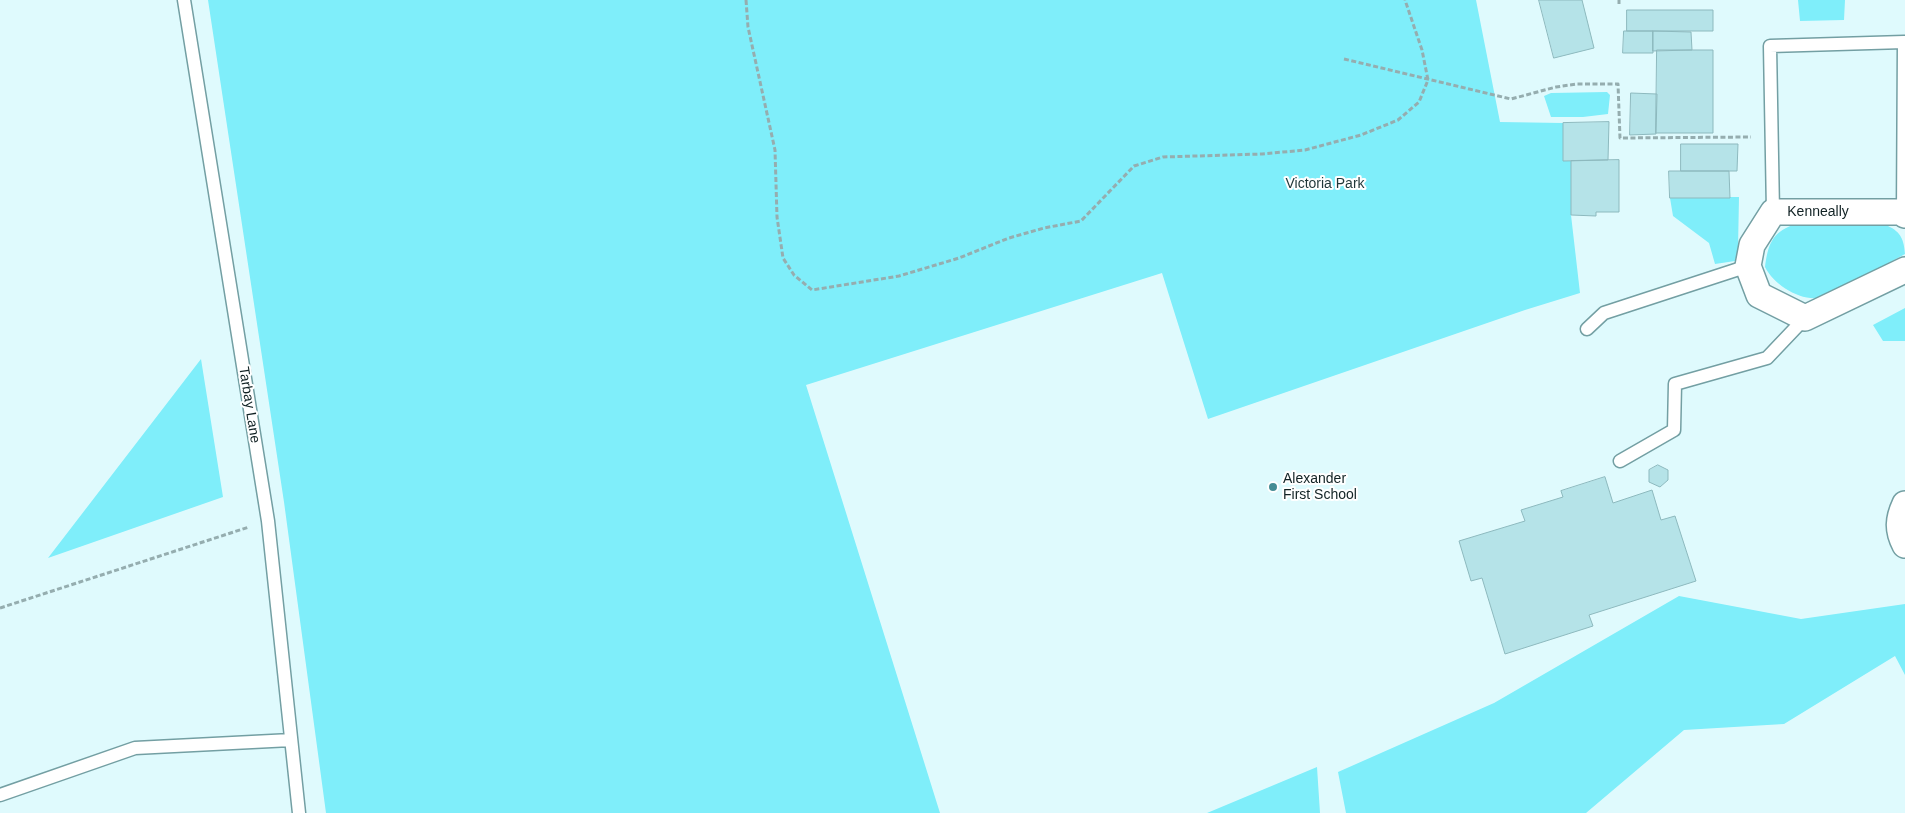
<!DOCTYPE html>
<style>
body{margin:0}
canvas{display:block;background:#dffafd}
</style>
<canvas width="1905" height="813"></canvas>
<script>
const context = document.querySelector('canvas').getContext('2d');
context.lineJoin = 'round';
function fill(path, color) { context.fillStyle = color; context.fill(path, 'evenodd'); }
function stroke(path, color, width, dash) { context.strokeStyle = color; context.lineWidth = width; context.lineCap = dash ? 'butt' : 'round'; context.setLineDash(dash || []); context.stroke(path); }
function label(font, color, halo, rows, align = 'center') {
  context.font = font + ' Arial,sans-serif'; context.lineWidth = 4; context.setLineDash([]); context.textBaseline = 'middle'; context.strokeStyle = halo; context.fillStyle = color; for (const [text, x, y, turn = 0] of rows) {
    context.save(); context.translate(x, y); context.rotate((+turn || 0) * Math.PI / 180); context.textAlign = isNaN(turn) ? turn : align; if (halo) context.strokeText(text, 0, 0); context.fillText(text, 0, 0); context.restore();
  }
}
fill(new Path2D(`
 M208 0H1476L1500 122 1563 123V161H1571V215L1580 293 1525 310 1208 419 1162 273 806 385 940 813H326L284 502Z
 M1798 0H1845L1844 20 1800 21Z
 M1607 92 1610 95 1608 114 1583 117H1551L1544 96 1551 93Z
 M1730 197H1739L1738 249 1735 261 1715 264 1709 243 1673 216 1670 198H1730Z
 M1793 225 1888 226C1901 232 1904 240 1905 254 1888 263 1871 273 1854 282 1844 287 1834 294 1823 297 1802 303 1774 285 1765 267 1768 246 1771 233 1793 225Z
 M1905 308V341H1883L1873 325Z
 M201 359 223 497 48 558Z
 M1679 596 1801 619 1905 604V675L1895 656 1784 724 1684 730 1586 813H1346L1338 772 1494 703Z
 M1317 767 1320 813H1207Z`), '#7feefa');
const building = new Path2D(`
 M1539 0H1582L1594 48 1554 58Z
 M1627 10H1713V31H1627Z
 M1624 31H1653V53H1623Z
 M1653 31 1691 32 1692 50 1653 51Z
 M1657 50H1713V133H1656Z
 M1631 93 1657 94 1656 134 1630 135Z
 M1609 122 1608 160 1563 161V123Z
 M1681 144H1738L1737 171H1681Z
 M1619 160V212H1596V216L1571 215V161Z
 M1669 171H1729L1730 198H1670Z
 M1658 465 1668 470V480L1660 487 1649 482V470Z
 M1605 477 1613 503 1652 490 1661 520 1675 516 1696 581 1589 615 1593 626 1505 654 1482 578 1471 581 1459 541 1525 521 1521 510 1563 497 1561 491Z`);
fill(building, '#b5e3e8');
stroke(building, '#8db9be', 1);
const service = new Path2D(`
 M184 0 268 521 299 813
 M1773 212 1770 46 1904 42 1903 212
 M1587 329 1604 313 1748 266
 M1620 461 1674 430 1675 384 1767 358 1805 318
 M0 795 135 748 291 740`);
const minor = new Path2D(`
 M1905 215 1903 212H1773L1752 245 1748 266 1759 295 1805 318 1905 270
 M1905 504C1898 519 1897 530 1905 545`);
stroke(service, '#739fa3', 15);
stroke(minor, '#739fa3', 28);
stroke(new Path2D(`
 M746 0 748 27 775 150 777 217 783 258 794 275 812 290 899 276 959 258 1009 238 1044 228 1081 221 1134 166 1163 157 1262 154 1305 150 1361 135 1398 120 1419 102 1428 80 1422 50 1405 0
 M1619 0V4
 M1344 59 1511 99 1556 87 1577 84H1618L1620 138 1751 137
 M0 608 249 527`), '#95adaf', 3, [5, 2.5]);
stroke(service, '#fff', 12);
stroke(minor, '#fff', 25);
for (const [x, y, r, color] of [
 [1273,487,5,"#458c94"]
]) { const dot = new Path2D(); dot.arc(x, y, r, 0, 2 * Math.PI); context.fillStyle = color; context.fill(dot); stroke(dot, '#fff', 2); }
label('14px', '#1f3739', '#fff', [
 ["Victoria Park",1325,184]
]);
label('14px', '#112224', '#fff', [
 ["Kenneally",1818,212],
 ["Tarbay Lane",249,405,81]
]);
label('14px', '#112224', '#fff', [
 ["Alexander",1283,479],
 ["First School",1283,495]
], 'left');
</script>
